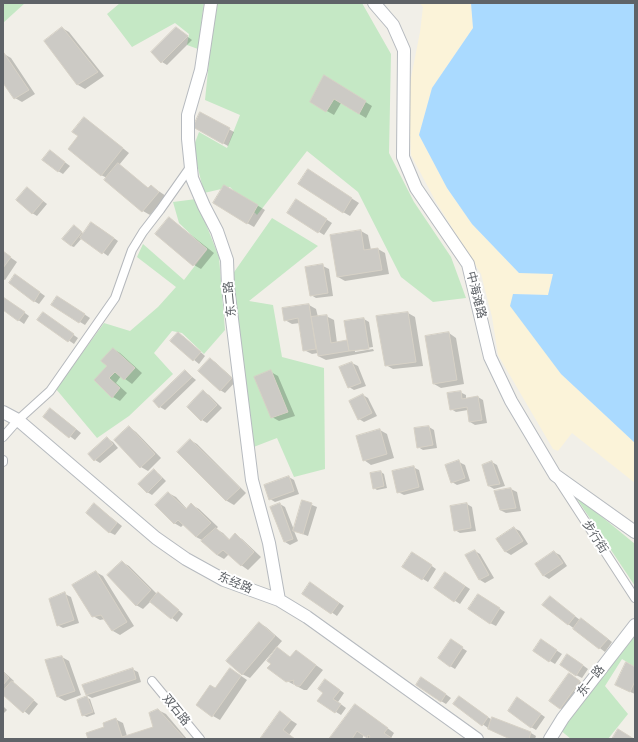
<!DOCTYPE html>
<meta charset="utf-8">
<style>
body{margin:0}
#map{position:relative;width:638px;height:742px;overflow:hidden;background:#f1efe8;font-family:Montserrat,sans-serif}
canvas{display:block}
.frame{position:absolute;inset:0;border:4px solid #5f6368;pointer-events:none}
</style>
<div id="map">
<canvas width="638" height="742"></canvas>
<div class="frame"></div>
</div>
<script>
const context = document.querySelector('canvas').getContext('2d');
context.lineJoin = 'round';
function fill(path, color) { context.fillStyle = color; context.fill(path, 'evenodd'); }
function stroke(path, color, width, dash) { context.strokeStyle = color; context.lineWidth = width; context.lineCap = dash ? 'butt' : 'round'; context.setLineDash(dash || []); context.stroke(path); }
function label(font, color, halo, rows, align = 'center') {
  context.font = font + ' Montserrat,"Noto Sans SC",sans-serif'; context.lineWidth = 4; context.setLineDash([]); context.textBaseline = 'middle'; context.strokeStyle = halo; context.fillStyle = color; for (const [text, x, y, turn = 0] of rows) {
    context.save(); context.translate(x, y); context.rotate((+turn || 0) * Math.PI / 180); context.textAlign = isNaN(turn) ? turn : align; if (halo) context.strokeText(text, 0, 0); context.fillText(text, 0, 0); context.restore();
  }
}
fill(new Path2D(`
 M3 3H25L3 23Z
 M120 3H204L198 49 187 45 189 34 175 23 132 47 107 14Z
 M215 3H362L391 54 389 153 414 202 451 257 466 298 433 302 401 277 358 192 307 151 257 215 230 187 204 193 193 148 199 132 227 148 240 115 205 100Z
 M196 199 219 257 225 330 204 354 182 333 172 331 154 353 173 374 129 416 97 438 56 389 104 323 130 331 158 307 176 287 137 257 143 244 184 280 207 250 179 223 173 202Z
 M272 218 318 246 249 301 273 305 282 357 324 368 325 469 294 477 277 438 251 448 232 275Z
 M573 493 635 544V586Z
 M635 627V667L622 659 605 686 628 714 608 739H571L559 729Z`), '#c5e8c5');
fill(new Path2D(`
 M420 3H471L473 28 432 88 419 135 447 188 472 224 519 273H553L548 295 513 294 561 374 635 443V483L572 433 558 451 553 449 498 355 492 317 481 274 436 202 411 155 408 93 420 32 423 7Z`), '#fbf3d9');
fill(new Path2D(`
 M471 3H635V443L561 374 510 306 513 294 548 295 553 274 519 273 472 224 447 188 419 135 432 88 473 28Z`), '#aadaff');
fill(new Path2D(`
 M62 28 69 32 104 76 85 89 78 85 45 41Z
 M176 28 192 40 167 65 162 62Z
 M4 54 11 58 35 94 22 102 15 98 3 82Z
 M325 77 372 106 366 118 341 103 334 115 311 102Z
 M200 113 234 132 228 146 194 127Z
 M84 119 91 123 129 153 119 165 149 189 151 186 166 196 150 215 143 211 106 180 107 178 101 175Z
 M50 151 70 166 63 174 58 171Z
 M315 175 359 203 350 216 343 212Z
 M27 188 47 204 37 216 32 213Z
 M232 190 265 210 254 227 247 223Z
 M301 203 332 223 324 235 288 213Z
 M169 219 176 223 214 253 201 269 194 265 156 234Z
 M97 226 118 241 108 256 82 238 74 247 71 246 77 228 84 234Z
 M361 231 368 235 371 250 378 249 385 253 389 274 345 281 338 277Z
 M3 252 17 262 5 280 3 279Z
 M323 266 329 269 333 296 316 298 311 295 306 268Z
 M16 275 45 296 39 304 34 301Z
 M3 297 29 316 24 324 3 309Z
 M63 300 90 318 85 325 80 322Z
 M309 305 316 309 318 317 326 316 334 320 337 343 348 341 364 319 369 322 373 347 355 350V352L373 349 374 351 326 360 318 356V353L312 354 304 350 300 323 292 324 285 320 283 309Z
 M408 313 415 317 423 366 393 369 386 365Z
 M48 317 78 338 74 344 39 320Z
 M449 333 456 338 464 384 441 388 434 384Z
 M183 336 205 356 199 364 171 341Z
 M113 349 120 353 142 373 132 384 121 376 116 383 127 393 120 401 113 397 95 380 108 366Z
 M210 359 215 362 236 381 225 393 220 390Z
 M352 363 358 366 366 386 354 390 349 387Z
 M185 371 196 380 165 410 160 407Z
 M271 372 278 376 295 416 279 421 272 417Z
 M204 392 209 395 222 408 207 423 202 420Z
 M460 392 466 395V399L478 397 483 400 487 423 475 425 470 422 468 410 456 412 451 409Z
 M363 395 368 398 377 416 364 422 359 419Z
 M55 412 81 433 75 440 44 417Z
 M129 427 136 432 161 458 148 471 141 467Z
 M429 427 434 430 437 448 423 450 418 447Z
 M380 430 387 434 394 458 371 465 364 460Z
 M108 439 113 442 118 448 100 463 95 460Z
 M190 440 197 444 246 493 234 505 227 501 178 452Z
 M459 462 465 465 470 481 457 485 452 482Z
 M492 462 497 465 505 486 494 489 489 486Z
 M413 467 419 470 424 490 404 495 398 492Z
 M154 471 159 474 166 481 152 495 147 492Z
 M381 472 384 474 387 488 377 490 374 488Z
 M289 477 294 480 299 494 275 502 270 499Z
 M511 489 517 492 521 511 506 513 500 510 496 492Z
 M168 493 176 497 187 509 192 505 199 509 218 527 216 529 223 533 230 540 235 535 242 539 261 557 248 570 241 565 229 554 224 559 217 555 204 541 196 537 184 524 181 527 174 523Z
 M302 501 317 507 308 536 294 531 298 541 290 545 285 542 280 504 285 507 294 530Z
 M94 504 122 526 115 535 109 532Z
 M467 504 472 507 476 531 460 533 455 530Z
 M514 528 520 531 528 544 511 555 506 552 498 539Z
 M475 551 480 554 494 578 485 583 480 580 467 556Z
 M554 552 560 555 567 566 549 579 544 576Z
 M418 556 436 569 428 582 404 567Z
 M122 562 129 566 158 595 159 594 164 597 183 614 177 622 151 601 143 609 136 605Z
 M96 572 103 576 134 626 120 635 113 631 105 619 100 620 93 616Z
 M450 576 470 589 460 604 435 588Z
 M315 586 344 606 337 616 303 593Z
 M65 594 71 597 79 623 63 628 57 625Z
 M550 597 580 620 586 622 612 642 605 652 568 624Z
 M484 598 505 612 496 626 490 623Z
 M259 623 266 627 282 641 250 678 242 674Z
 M456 644 467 651 455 669 450 666Z
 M547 644 562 654 555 664 550 661Z
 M296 651 323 670 307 690H304L287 681 291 658Z
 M62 657 69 661 81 695 65 701 58 697Z
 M573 658 588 669 582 678 576 675Z
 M635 668V694L621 688Z
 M132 669 138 672 141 682 92 698 86 695Z
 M3 671 14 681 13 682 38 704 29 715 3 694 5 690 3 689Z
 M237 673 247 680 220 720 213 716Z
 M574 677 585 685 566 711 560 708Z
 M427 681 451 698 446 704 441 701Z
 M330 683 344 693 338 702 346 708 341 715 318 701Z
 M460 697 492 720 531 733 536 736 535 739H511L495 732 489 729 490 724 488 728 454 704Z
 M87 698 90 699 95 714 87 717 83 715Z
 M523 702 545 717 536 730 531 727Z
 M3 706 7 710 3 714Z
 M362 709 394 733 391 738 392 739H370L364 735 362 739H330Z
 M158 710 166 714 187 739H89L115 719 123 723 127 736 154 727Z
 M280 713 297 724 289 735 295 739H262Z`), '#0003');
const building = new Path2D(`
 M62 27 98 72 77 85 44 41Z
 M176 27 188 36 161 63 151 52Z
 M4 53 29 90 14 99 3 83Z
 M324 75 366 101 359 114 334 99 326 112 310 102Z
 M200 112 230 128 223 144 193 127Z
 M84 117 123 148 101 176 68 149 78 136 72 132Z
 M50 150 65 162 58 172 42 160Z
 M118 163 148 188 151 185 159 192 142 212 104 180Z
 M308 169 352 198 343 213 298 184Z
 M224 185 258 205 247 224 213 203Z
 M27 187 43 201 32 214 16 200Z
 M296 199 327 219 318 233 287 213Z
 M169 217 207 249 193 266 155 234Z
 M91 222 114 238 102 254 80 238Z
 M74 225 82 232 71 246 62 239Z
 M361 230 364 250 378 248 382 270 337 277 330 235Z
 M3 251 11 257 3 268Z
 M323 264 328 293 310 296 305 267Z
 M15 274 40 292 34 302 9 283Z
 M57 296 85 314 79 323 51 305Z
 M3 297 25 312 18 321 3 310Z
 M309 304 316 349 303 351 298 318 284 321 282 308Z
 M43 312 74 334 68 342 37 320Z
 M408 312 416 362 385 366 376 316Z
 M327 315 331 343 347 340 349 351 318 356 311 317Z
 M364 318 369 349 349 351 344 321Z
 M178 332 201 352 193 361 170 341Z
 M449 332 457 380 433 384 425 336Z
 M113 348 135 368 124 380 115 372 109 378 120 388 112 398 94 380 107 366 101 361Z
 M210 358 232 378 220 391 198 371Z
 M352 362 361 383 348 388 339 367Z
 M185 370 192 377 159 408 153 401Z
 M271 370 288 412 271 418 254 377Z
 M203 390 217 405 201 421 187 407Z
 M461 391 462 399 478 396 482 420 469 422 467 407 450 410 447 393Z
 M363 394 372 413 358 420 349 401Z
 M50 408 76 429 69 438 43 417Z
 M129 426 155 454 140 468 114 440Z
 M429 426 433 445 417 448 414 428Z
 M380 429 387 454 363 461 356 436Z
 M107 437 113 444 94 461 88 454Z
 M190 439 240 488 226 501 177 452Z
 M459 460 465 478 451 483 445 465Z
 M492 461 500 484 488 486 482 465Z
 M414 466 419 487 397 493 392 471Z
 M154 469 162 478 147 493 138 484Z
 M381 471 384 486 373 489 370 473Z
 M289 476 294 491 269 500 264 485Z
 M511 488 516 508 500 510 494 491Z
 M168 492 186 509 191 503 211 523 196 537 178 520 174 524 155 505Z
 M302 500 312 503 303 534 293 531Z
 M94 503 117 523 109 533 86 513Z
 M280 503 293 539 284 542 270 507Z
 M467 503 471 528 454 531 450 506Z
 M514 527 523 541 505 552 496 539Z
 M216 528 229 540 235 533 254 552 241 566 223 550 217 555 201 541Z
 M475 550 489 575 479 580 465 555Z
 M554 551 563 563 543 576 535 564Z
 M412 552 432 565 422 580 402 567Z
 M122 561 151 590 136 606 107 575Z
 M96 571 127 622 112 631 101 615 92 617 72 585Z
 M445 572 465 586 454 602 434 588Z
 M310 582 339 603 331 614 302 594Z
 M65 592 74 620 57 626 49 599Z
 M158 592 179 610 171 619 150 602Z
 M478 594 500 608 490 624 468 609Z
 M550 596 575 616 568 625 542 605Z
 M581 618 608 639 599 649 573 629Z
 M259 622 275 636 242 675 226 661Z
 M451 639 463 647 450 667 438 658Z
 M541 639 557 650 549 662 533 651Z
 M277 647 290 657 296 650 316 665 300 686H296L293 683 294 680 286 682 267 668 271 664 267 661Z
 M567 654 583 665 576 676 560 665Z
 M62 656 75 691 57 697 45 660Z
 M626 662 635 667V681L630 692 615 685Z
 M133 668 136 679 86 695 82 685Z
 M230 668 241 676 212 717 196 705 210 685 215 688Z
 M3 672 9 678 3 685Z
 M569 673 580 681 560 709 549 701Z
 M421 677 446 694 441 702 416 685Z
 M325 679 340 690 333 699 341 704 335 713 317 701 323 693 318 689Z
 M12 681 34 700 23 713 3 695V691Z
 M87 696 93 712 82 716 77 700Z
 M459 696 488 717 482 726 453 704Z
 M517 697 541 714 531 728 508 711Z
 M355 704 388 728 384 733 393 739H369L370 736 368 735 367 738 357 731 352 739H329Z
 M158 709 185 739H88L86 733 104 727 103 723 116 718 122 737 153 727 149 713Z
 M280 711 291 720 283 730 295 739H260Z
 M492 717 531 732 529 739H510L488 729Z
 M618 729 634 739H612Z`);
fill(building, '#cccac5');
stroke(building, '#d6d1c6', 1);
const street = new Path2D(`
 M3 437 18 420 50 391 115 298 132 250 143 232 160 210 191 166
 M3 460V462
 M559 481 635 598
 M152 681 200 739`);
const secondary = new Path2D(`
 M211 3 201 70 188 115V139L192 178 204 206 217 231 227 260 228 287 252 480 269 543 279 600
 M374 3 393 25 404 50 403 157 416 188 468 264 490 357 511 401 555 475 635 532
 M3 412 18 420 156 538 186 559 224 580 279 600 307 617 477 739
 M550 739 563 718 635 625`);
stroke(street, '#b5b8bc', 10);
stroke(secondary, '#b6babf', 14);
stroke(street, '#fff', 8);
stroke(secondary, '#fff', 12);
label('12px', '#5f6368', '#fff', [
 ["中海滩路",476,295,76],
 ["东二路",230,299,-96],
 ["步行街",595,537,57],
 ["东经路",235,583,23],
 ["东一路",591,681,-52],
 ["双石路",176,710,51]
]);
</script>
